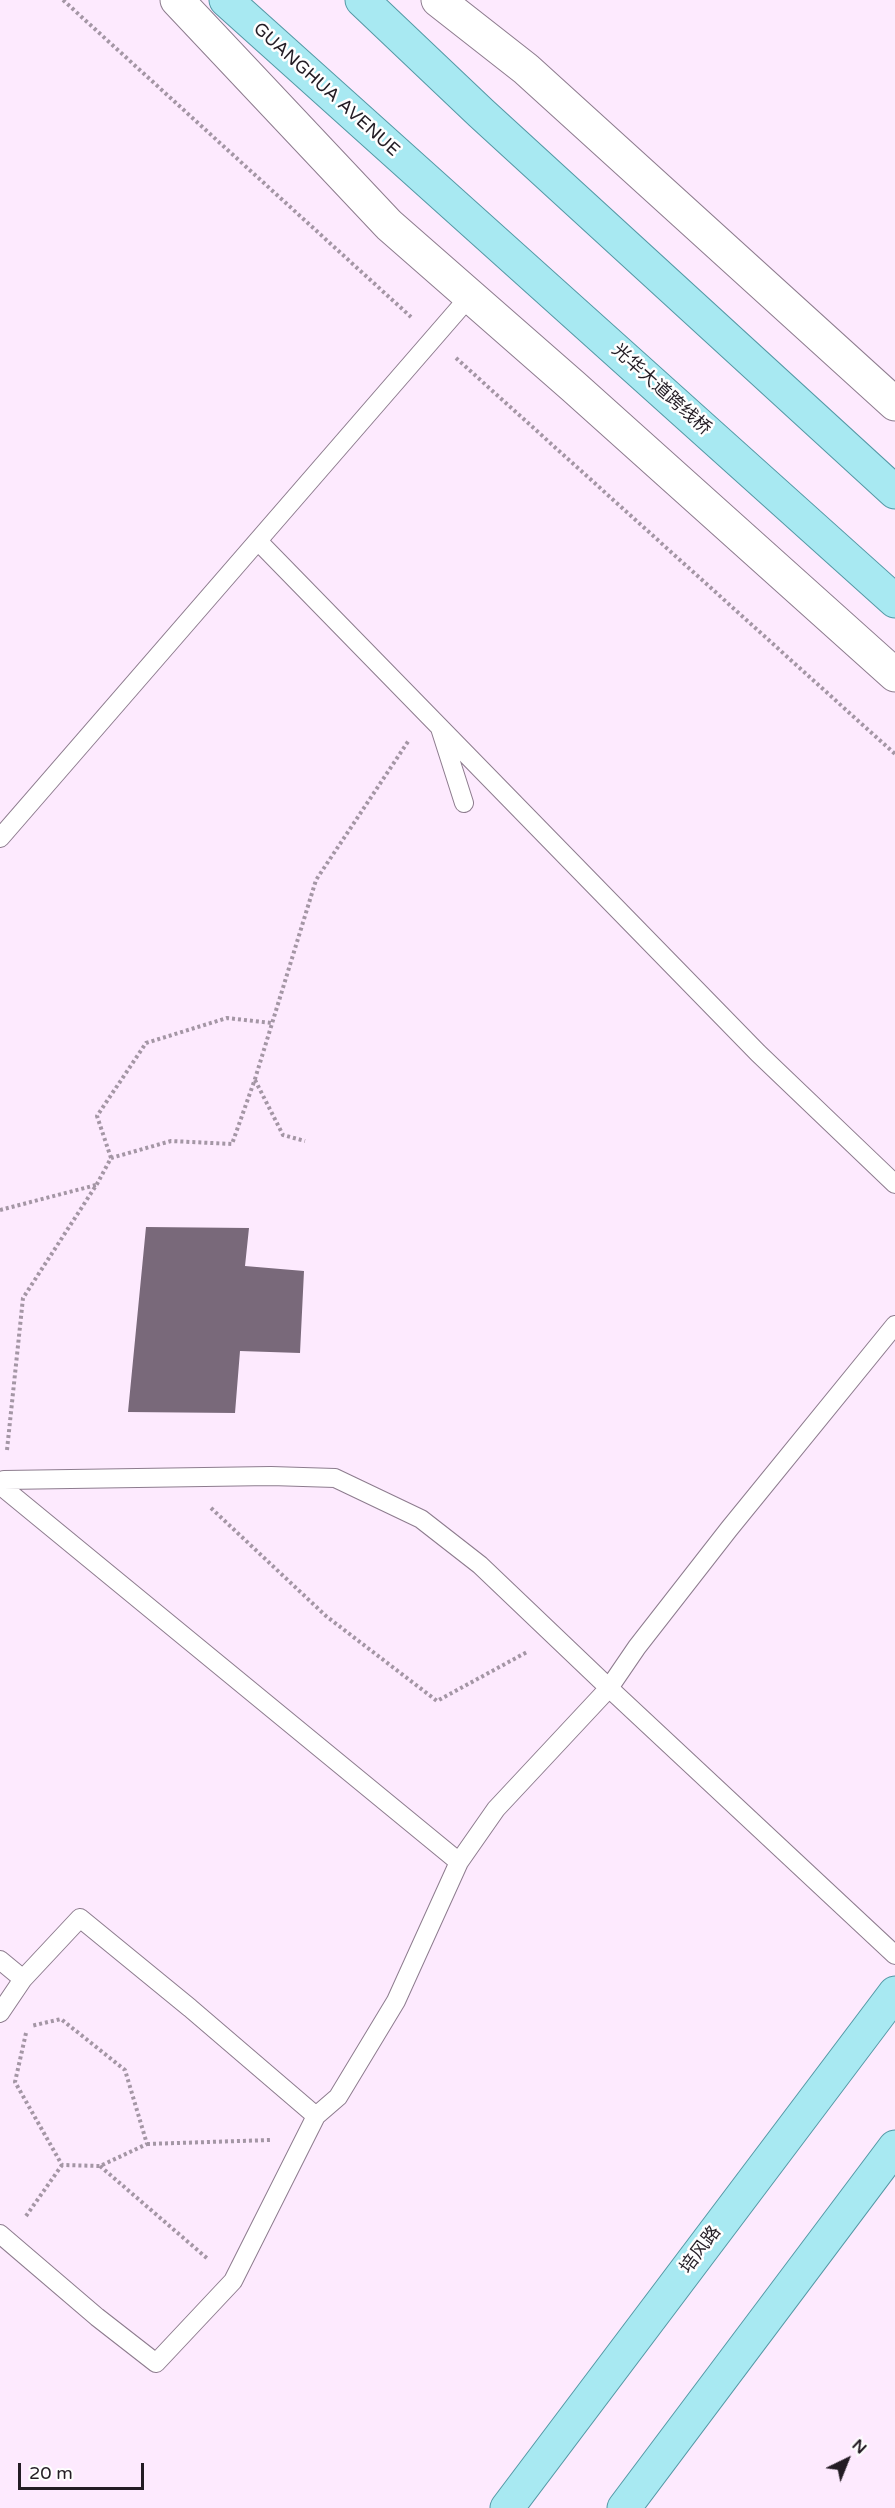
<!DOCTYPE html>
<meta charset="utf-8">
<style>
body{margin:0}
#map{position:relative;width:895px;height:2508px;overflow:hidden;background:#fdeafe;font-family:"Varela Round",sans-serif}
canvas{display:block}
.north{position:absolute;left:817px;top:2430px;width:60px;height:60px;-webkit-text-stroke:4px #fefefe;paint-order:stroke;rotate:43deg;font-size:16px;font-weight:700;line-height:24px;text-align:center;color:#231c24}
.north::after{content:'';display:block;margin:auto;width:21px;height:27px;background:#231c24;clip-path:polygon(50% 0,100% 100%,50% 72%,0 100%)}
.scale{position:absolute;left:18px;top:2463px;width:126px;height:27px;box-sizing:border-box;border:3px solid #231c24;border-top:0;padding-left:8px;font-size:18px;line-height:21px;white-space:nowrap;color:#231c24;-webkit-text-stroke:4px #fefefe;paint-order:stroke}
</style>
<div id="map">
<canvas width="895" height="2508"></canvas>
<div class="north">N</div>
<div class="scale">20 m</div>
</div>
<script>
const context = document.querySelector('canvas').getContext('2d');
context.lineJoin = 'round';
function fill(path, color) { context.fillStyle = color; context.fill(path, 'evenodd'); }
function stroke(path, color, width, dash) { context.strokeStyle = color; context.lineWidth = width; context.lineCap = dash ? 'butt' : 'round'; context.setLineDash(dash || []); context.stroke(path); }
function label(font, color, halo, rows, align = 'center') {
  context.font = font + ' "Varela Round","Noto Sans SC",sans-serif'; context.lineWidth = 5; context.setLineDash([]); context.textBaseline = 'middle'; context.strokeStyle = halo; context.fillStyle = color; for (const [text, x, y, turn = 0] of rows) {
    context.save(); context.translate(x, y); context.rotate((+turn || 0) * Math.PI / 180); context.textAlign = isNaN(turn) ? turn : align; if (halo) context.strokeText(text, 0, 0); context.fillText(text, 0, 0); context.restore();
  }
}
fill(new Path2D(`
 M146 1227 249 1228 245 1266 304 1271 300 1353 240 1351 235 1413 128 1412Z`), '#79697a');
const service = new Path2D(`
 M258 541 758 1053 895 1184
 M440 728 464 803
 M0 838 470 296
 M0 1484 1 1486 4 1480 271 1476 335 1478 421 1519 480 1565 609 1688 637 1647 729 1529 895 1325
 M0 1487 1 1486 459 1862 496 1809 609 1688 895 1955
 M0 1960 23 1979 80 1918 190 2008 316 2116 338 2097 396 2001 459 1862
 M0 2013 23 1979
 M0 2234 97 2317 156 2363 233 2281 316 2116`);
const secondary = new Path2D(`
 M177 0 389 225 574 387 895 675
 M438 0 526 69 895 404`);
const primary = new Path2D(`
 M226 0 895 601
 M362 0 481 113 895 492
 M507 2508 895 1993
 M624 2508 895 2147`);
stroke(service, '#8d7c8e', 20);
stroke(secondary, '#8d7c8e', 35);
stroke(primary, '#5498a5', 35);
stroke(new Path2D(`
 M63 0 411 317
 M456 358 895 754
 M255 1080 283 1135 305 1141
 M111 1158 97 1116 146 1043 227 1018 272 1023
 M0 1210 96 1185
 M7 1450 23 1298 97 1184 111 1158 171 1141 232 1144 255 1079 316 880 409 740
 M211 1508 326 1616 437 1701 527 1652
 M26 2033 15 2082 62 2165 100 2166 147 2144 125 2070 61 2019 31 2026
 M147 2144 270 2140
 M100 2166 209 2260
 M26 2216 62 2165`), '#a496a5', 4, [3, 3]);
stroke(service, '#fff', 18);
stroke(secondary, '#fff', 33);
stroke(primary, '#a8e9f2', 33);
label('18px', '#231c24', '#fefefe', [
 ["GUANGHUA AVENUE",326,90,42],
 ["光华大道跨线桥",661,390,42],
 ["培风路",701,2250,-53]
]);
</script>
